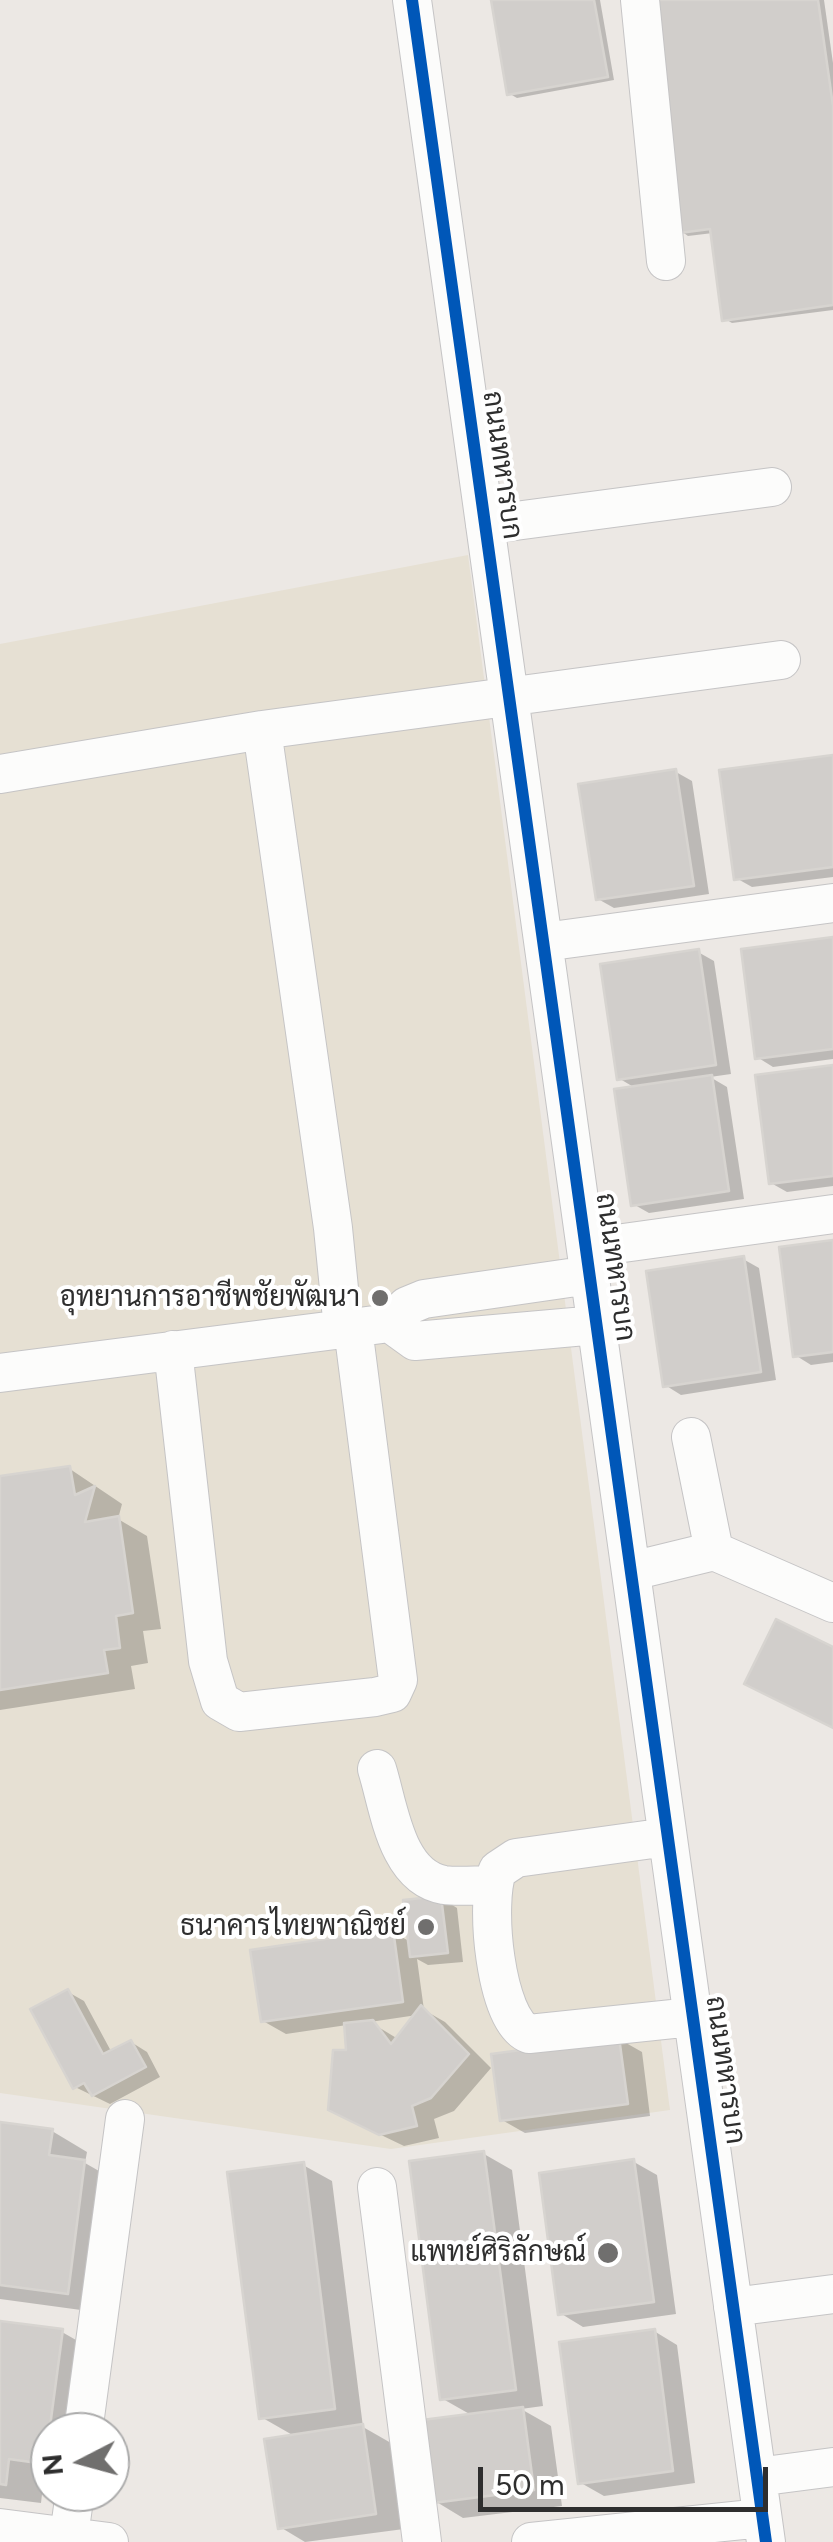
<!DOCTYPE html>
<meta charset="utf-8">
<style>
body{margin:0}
#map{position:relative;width:833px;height:2542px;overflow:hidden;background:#ece8e4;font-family:Figtree,sans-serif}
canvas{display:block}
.north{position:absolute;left:30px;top:2412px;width:100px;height:100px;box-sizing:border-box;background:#fff;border:2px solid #ababab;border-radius:50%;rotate:264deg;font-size:28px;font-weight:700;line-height:40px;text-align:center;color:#2e2e2e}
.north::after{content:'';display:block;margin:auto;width:35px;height:45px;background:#706f6e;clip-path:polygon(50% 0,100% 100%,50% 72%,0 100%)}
.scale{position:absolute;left:478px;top:2467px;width:290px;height:45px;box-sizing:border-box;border:5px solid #2e2e2e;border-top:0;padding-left:12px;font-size:30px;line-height:35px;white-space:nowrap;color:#2e2e2e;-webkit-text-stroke:8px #fff;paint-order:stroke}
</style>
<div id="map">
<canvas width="833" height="2542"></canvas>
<div class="north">N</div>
<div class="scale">50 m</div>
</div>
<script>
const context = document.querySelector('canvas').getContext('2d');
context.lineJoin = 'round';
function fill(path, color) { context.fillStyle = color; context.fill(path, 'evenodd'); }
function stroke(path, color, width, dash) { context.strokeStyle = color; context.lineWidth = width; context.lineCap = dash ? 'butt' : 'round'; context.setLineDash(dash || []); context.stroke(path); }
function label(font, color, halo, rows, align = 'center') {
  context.font = font + ' Figtree,Sarabun,sans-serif'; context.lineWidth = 8; context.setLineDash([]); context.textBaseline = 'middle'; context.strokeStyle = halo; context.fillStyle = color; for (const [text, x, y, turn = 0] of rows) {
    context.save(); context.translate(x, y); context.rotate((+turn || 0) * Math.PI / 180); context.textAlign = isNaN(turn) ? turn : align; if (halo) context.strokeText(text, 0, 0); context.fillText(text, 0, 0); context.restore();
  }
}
fill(new Path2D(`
 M468 555 670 2110 391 2149 0 2093V644Z`), '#e6e0d3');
fill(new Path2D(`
 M506 0H600L614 80 517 98 510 94Z
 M650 0H824L833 63V310L732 323 725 319 713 233 688 236 681 231Z
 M833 758V877L752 887 736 878Z
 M676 772 692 781 709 894 614 908 598 899Z
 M833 940V1059L773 1067 757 1057Z
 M698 952 714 961 731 1074 710 1077 727 1087 744 1199 649 1213 633 1204 637 1089 620 1079Z
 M833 1067V1186L787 1192 771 1183Z
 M833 1243V1362L811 1365 795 1355Z
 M743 1259 759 1268 776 1380 681 1395 665 1385Z
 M70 1469 122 1504 118 1519 147 1536 161 1629 143 1631 148 1663 131 1666 135 1689 0 1710V1478Z
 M441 1898 457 1908 463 1962 428 1965 417 1959 424 2010 445 2022 491 2068 454 2111 434 2119 439 2138 404 2146 354 2122 347 2025 286 2034 263 2021 392 1932 411 1942ZM417 2015 398 2039 370 2022Z
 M68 1992 84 2001 112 2053 131 2042 147 2052 160 2077 110 2104 75 2087Z
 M619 2039 642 2052 650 2116 525 2133 502 2120Z
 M0 2124 52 2131 87 2152 85 2163 120 2183 103 2313 0 2299Z
 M484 2154 512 2170 543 2406 521 2409 551 2426 562 2506 463 2518 435 2501 473 2416 443 2399Z
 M634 2162 657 2175 676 2314 583 2327 560 2313Z
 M303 2165 332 2181 363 2427 391 2443 404 2529 305 2542 280 2527 296 2437 261 2417Z
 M0 2323 62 2332 97 2352 87 2432H50V2478L44 2477 41 2503 0 2498Z
 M654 2331 677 2345 695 2483 604 2496 581 2483Z`), '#0003');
const building = new Path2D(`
 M491 0H594L608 77 507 95Z
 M648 0H818L833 106V305L722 321 710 229 679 233Z
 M833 755V867L734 880 719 770Z
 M676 769 694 886 596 900 578 784Z
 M833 937V1049L755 1059 741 949Z
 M699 949 716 1065 617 1080 600 964Z
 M833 1065V1176L769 1184 755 1075Z
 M712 1075 729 1191 631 1206 614 1089Z
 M833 1240V1352L793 1357 779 1247Z
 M744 1256 761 1372 663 1387 646 1271Z
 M70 1466 75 1495 95 1486 85 1522 119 1516 133 1613 116 1616 120 1648 104 1650 108 1673 0 1690V1476Z
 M776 1619 833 1647V1728L744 1684Z
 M441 1896 448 1953 410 1957 403 1900Z
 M393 1929 403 2002 261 2022 250 1950Z
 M68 1989 103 2054 131 2040 146 2067 92 2096 84 2083 73 2089 30 2009Z
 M421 2005 469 2054 431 2098 412 2106 417 2126 379 2135 328 2110 333 2050H346L344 2023 373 2020 391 2044Z
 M619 2037 628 2104 500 2121 491 2054Z
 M0 2122 53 2129 49 2155 85 2160 68 2294 0 2285Z
 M484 2151 516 2390 440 2400 409 2161Z
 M634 2159 654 2302 558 2315 539 2173Z
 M304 2162 335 2409 259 2419 227 2172Z
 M0 2321 63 2329 45 2464 9 2459 6 2485 0 2484Z
 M655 2329 673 2471 578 2484 559 2342Z
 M523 2407 534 2490 433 2503 422 2420Z
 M363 2424 376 2514 278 2529 264 2439Z`);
fill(building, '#d1cecb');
stroke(building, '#d7d4d0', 2.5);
const minor = new Path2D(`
 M412 0 766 2542
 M640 0 666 261
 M485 525 772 487
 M262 730 333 1228 343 1329
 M0 774 262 730 781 660
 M544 942 833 903
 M587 1248 833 1214
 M390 1323 415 1341 597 1325
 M173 1350 208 1661 220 1701 239 1712 375 1697 392 1693 398 1680 353 1328
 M0 1373 390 1323 407 1306 424 1299 590 1275
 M691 1437 714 1551
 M632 1571 714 1551 833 1603
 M377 1769C389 1807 396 1877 444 1885 459 1887 476 1885 491 1885
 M667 1837 516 1858 498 1870C484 1900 495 2021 529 2034L692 2017
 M377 2187 422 2542
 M733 2307 833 2294
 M83 2432 125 2119
 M757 2477 833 2467
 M0 2528 109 2542
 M69 2536 75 2492
 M531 2542 762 2518`);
stroke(minor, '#c5c4c5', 40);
stroke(minor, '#fcfcfb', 38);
stroke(new Path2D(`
 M412 0 766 2542`), '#0057b8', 12);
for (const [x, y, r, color] of [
 [380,1298,10,"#706f6e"],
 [426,1927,10,"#706f6e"],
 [608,2253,12,"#706f6e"]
]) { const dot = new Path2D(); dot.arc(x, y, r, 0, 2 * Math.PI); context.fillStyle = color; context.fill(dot); stroke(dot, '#fff', 4); }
label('28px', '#2e2e2e', '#fff', [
 ["ถนนทหารบก",502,465,82],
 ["ถนนทหารบก",615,1267,82],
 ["ถนนทหารบก",725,2070,82]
]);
label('28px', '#2e2e2e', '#fff', [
 ["อุทยานการอาชีพชัยพัฒนา",360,1298],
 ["ธนาคารไทยพาณิชย์",406,1927],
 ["แพทย์ศิริลักษณ์",586,2253]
], 'right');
</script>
